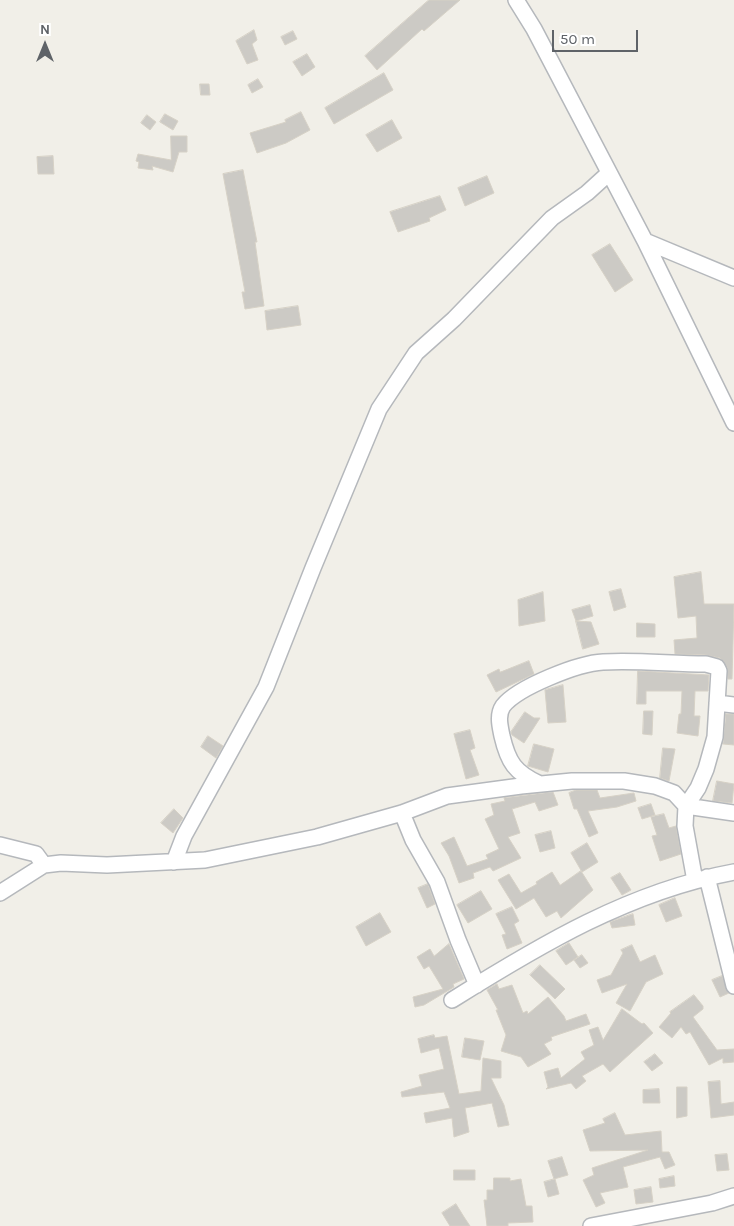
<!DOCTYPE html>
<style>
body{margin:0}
#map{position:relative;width:734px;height:1226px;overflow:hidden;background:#f1efe8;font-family:Karla,sans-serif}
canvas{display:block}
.north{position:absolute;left:20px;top:20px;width:50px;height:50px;-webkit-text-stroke:4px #fff;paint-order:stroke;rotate:0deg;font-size:14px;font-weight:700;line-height:20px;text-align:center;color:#5f6368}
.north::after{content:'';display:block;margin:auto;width:18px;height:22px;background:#5f6368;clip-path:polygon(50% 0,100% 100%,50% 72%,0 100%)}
.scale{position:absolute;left:552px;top:30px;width:86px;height:22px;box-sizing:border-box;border:2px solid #5f6368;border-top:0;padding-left:6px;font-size:15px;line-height:18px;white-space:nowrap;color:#5f6368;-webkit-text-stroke:4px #fff;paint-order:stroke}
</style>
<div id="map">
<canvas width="734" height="1226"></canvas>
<div class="north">N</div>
<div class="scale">50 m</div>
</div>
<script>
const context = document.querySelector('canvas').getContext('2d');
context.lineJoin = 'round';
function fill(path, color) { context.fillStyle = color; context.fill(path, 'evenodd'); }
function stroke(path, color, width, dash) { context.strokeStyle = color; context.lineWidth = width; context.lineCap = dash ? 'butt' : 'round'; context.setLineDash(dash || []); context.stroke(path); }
const building = new Path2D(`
 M429 0H460L424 31 422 29 377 70 365 56Z
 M254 30 257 40 252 44 258 60 247 64 236 41Z
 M293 31 297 39 285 45 281 37Z
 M307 54 315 67 302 76 293 62Z
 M384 73 393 90 334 124 325 108Z
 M258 79 263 87 252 93 248 85Z
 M200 84H209L210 95H201Z
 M301 112 310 130 286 143 257 153 250 133 286 122 285 120Z
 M165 114 178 121 173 130 160 122Z
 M147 115 156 122 150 130 141 123Z
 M392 120 402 138 377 152 366 135Z
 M171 136H187V152H179L173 172 152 166 153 170 138 168 139 162 136 161 138 154 171 160Z
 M53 156 54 174H38L37 157Z
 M243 170 257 242H255L264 306 245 309 242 292H245L223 174Z
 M487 176 494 193 465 206 458 188Z
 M440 196 446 210 429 218 430 221 398 232 390 212Z
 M610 244 633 280 615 292 592 255Z
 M298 306 301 325 267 330 265 311Z
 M701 572 704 604H734L732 679H728L727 667 720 658 706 655 675 654 674 640 697 638 696 616 678 618 674 577Z
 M621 589 626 607 614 611 609 592Z
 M543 592 545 621 519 626 518 600Z
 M590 605 593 616 576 621 572 610Z
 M576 621 591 622 599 644 583 649Z
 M637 623 655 624V637H637Z
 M529 661 534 674 496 692 487 675 499 669 500 672Z
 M638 671 709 675 708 691H695L694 716H700L698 736 677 733 679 714H681L682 691H646V704H637Z
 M563 685 566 722 548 723 545 690Z
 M644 711H653L652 735 643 734Z
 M525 712 534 718H540L524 743 512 735 511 732Z
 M726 714H734V745L723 744Z
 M470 730 475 748 470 750 479 775 466 779 454 734Z
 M208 736 223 746 216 758 201 747Z
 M534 744 554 749 548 772 528 766Z
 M663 748 675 749 669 781 660 778Z
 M717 781 734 784 732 803 713 801Z
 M576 790H597L600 798 634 793 636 801 617 807 588 811 598 833 589 837 577 809H574L569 793Z
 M553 792 558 805 539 811 535 802 512 809 520 833 508 837 521 858 493 871 490 867 473 873 474 878 459 883 449 856 441 843 454 837 467 866 488 859 486 855 499 849 485 819 494 815 491 804 505 801 504 798Z
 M651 804 655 815 642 819 638 808Z
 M174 809 183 818 173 833 161 823Z
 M664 814 669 828 676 826 681 854 660 861 652 836 657 835 651 817Z
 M551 831 555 848 540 852 535 835Z
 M587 843 598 862 582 872 571 853Z
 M581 871 593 890 561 918 557 911 546 917 534 898 516 909 498 880 509 874 521 893 537 884 536 882 552 872 560 885Z
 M620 873 631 890 622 895 611 878Z
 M428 884 435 904 427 908 418 888Z
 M481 891 492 909 468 923 457 905Z
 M675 898 682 916 666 922 659 905Z
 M512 907 519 921 514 924 522 943 507 949 502 935 506 934 496 914Z
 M380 913 391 932 366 946 356 927Z
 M633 914 635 925 612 928 610 922Z
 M569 943 578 957 566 965 556 951Z
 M449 944 464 979 453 984 454 987 424 1005 415 1007 413 997 443 989 429 966 424 969 417 957 430 949 434 956Z
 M632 945 640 962 655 955 663 974 646 982 630 1011 616 1003 627 984 602 993 597 980 611 975 623 953 621 950Z
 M582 955 588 963 580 968 574 960Z
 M540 965 565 989 555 999 530 975Z
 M722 976 729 993 720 997 712 980Z
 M497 984 499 989 512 985 523 1013 527 1011 528 1014 548 997 564 1016 566 1021 586 1014 590 1024 551 1037 552 1040 544 1044 551 1054 528 1067 521 1057 501 1051 506 1035 496 1010H498L487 990Z
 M694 995 703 1006V1009L693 1017 717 1050 734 1049V1062L723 1063V1058L709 1065 690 1032 686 1034 681 1027 672 1038 659 1027 671 1013 670 1012Z
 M622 1009 642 1024 644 1023 653 1033 610 1072 603 1064 582 1076 586 1081 576 1089 571 1083 546 1089 548 1087 544 1072 558 1068 561 1078 585 1059 581 1052 594 1045 589 1030 598 1027 603 1040Z
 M434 1035 435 1038 447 1036 459 1094 481 1091 483 1058 501 1061V1078H491L504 1105 509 1125 498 1127 492 1103 465 1108 469 1132 454 1137 452 1118 426 1123 424 1113 450 1108 444 1092 402 1097 401 1092 422 1086 419 1075 444 1069 439 1048 421 1053 418 1039Z
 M465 1038 484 1041 480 1060 462 1057Z
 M655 1054 663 1063 652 1071 644 1062Z
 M720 1081 721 1104 734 1102V1115L711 1118 708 1082Z
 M677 1087H687V1116L677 1118Z
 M659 1089 660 1103H643V1090Z
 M615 1113 625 1135 661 1131 662 1152H669L675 1165 665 1169 660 1157 623 1167 628 1187 600 1193 605 1203 596 1207 583 1180 594 1175 592 1168 648 1150 590 1151 583 1130 605 1123 603 1119Z
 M727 1154 729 1170 717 1171 715 1155Z
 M562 1157 568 1175 554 1179 548 1161Z
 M454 1170H475V1180H454Z
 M674 1176 675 1186 660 1188 659 1179Z
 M494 1178H510V1181L521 1179 526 1206H532L533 1222 508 1223V1226H487L484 1200H487V1190H493Z
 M555 1179 559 1194 548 1197 544 1182Z
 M651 1187 653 1202 636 1204 634 1190Z
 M456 1204 464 1217 470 1226H450L442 1213Z`);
fill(building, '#cccac5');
stroke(building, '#d6d1c6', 1);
const minor = new Path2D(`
 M516 0 534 29 645 241 734 423
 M645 241 734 278
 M717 703 734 705
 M540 784C515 773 508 762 502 736 500 726 497 715 503 706 518 687 579 663 603 662 637 660 672 664 706 664L717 667 719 671 715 737 706 769 698 788 686 806 685 826 695 881
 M402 813 413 840 437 882 458 940 477 985
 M0 845 36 854 44 865
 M174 862 184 836 266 687 313 568 379 409 416 353 454 319 552 218 587 193 609 173
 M707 877 734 986
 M0 893 44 865 61 863 107 865 205 860 317 837 402 813 447 796 521 786 572 781H624L655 786 674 793 686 806 734 813
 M452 1000C540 945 630 891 734 872
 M591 1226 712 1203 734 1196`);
stroke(minor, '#b5b8bc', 18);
stroke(minor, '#fff', 15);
</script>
